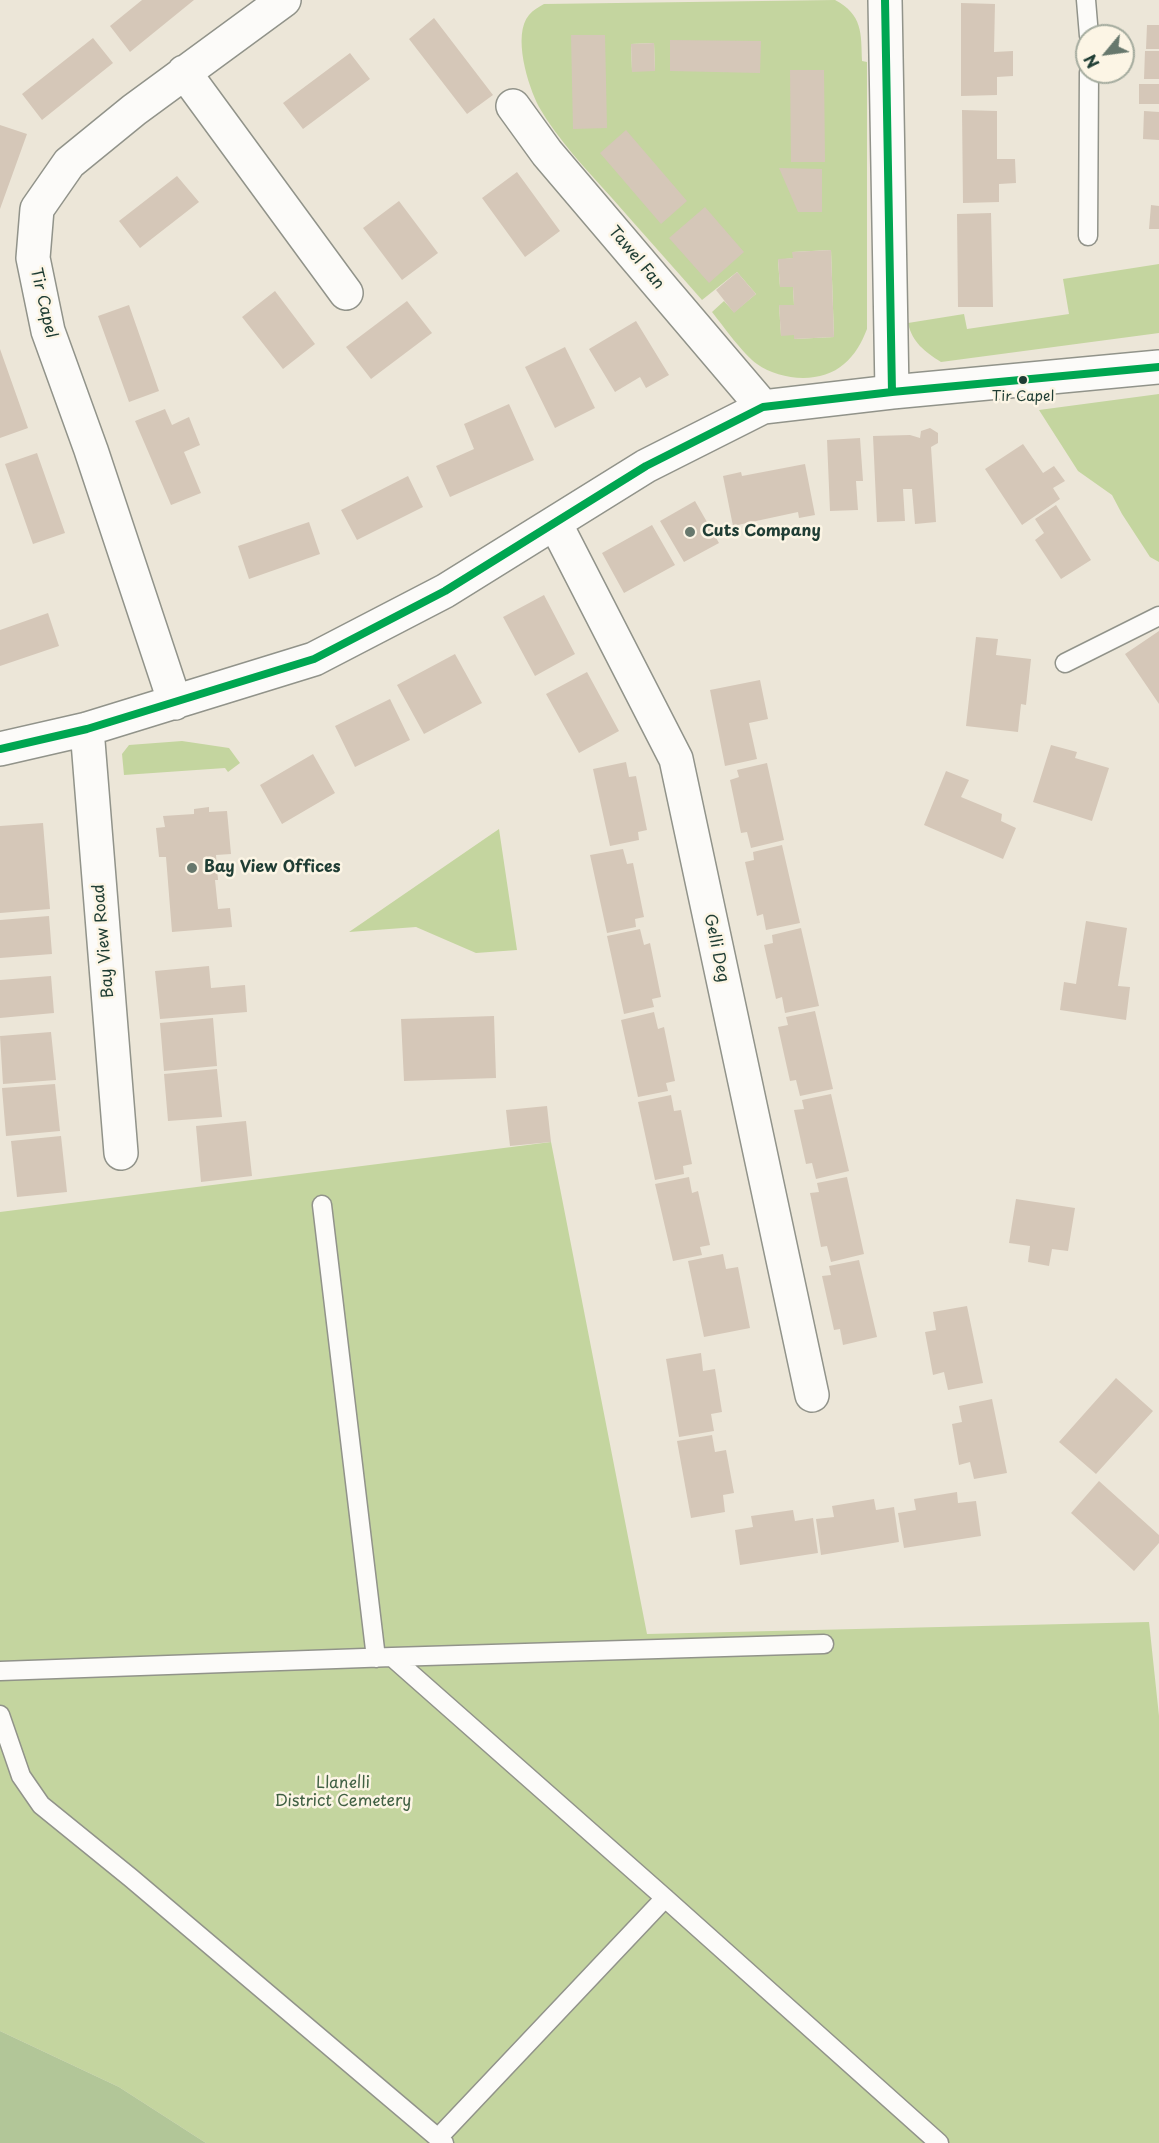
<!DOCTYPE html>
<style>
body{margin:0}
#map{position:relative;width:1159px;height:2143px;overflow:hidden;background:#ece6d8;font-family:"Playpen Sans",sans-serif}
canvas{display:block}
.north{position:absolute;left:1075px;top:24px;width:60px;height:60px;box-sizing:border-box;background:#fcf5e5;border:2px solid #a4ab9e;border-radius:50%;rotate:241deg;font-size:16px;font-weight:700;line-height:24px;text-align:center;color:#1f3d34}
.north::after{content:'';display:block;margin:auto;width:21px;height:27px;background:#67786d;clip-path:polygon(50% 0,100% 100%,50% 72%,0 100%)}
</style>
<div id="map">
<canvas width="1159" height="2143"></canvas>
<div class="north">N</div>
</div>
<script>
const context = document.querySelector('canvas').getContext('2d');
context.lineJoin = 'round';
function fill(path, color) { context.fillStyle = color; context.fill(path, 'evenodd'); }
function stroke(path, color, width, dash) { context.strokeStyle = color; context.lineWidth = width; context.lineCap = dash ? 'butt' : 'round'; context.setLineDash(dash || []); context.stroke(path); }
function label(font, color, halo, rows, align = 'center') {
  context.font = font + ' "Playpen Sans",sans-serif'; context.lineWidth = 5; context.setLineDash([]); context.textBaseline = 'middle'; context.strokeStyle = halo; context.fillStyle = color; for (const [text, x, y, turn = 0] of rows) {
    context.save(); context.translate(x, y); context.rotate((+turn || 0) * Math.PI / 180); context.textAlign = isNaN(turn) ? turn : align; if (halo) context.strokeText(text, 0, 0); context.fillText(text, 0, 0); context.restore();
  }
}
fill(new Path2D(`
 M835 0C863 15 861 33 862 61L867 62V329C862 342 855 355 844 364 822 384 781 381 757 364 743 354 724 327 712 312L724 301 734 312 756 294 737 272 702 300C672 266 641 231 611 197 586 169 558 140 539 107 528 86 512 35 529 15 533 10 539 7 544 4ZM654 43 655 71H632L631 44ZM831 250 834 337 794 339V335H781L779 305H794L793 287H780L778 260 793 258V252Z
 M1159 264V333L941 362C925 352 912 342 908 323L964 314 967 329 1069 314 1063 279Z
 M1159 394V562L1150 557 1122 514 1112 495 1078 471 1039 410Z
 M182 741 229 748 240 763 228 772 225 768 124 775 122 754 129 745Z
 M499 829 517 950 476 953 416 927 349 932Z
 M551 1142 647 1634 1149 1622 1159 1716V2143H206L119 2087 0 2031V1212Z`), '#c4d59f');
fill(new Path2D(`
 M0 2031 119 2087 206 2143H0Z`), '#b2c698');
fill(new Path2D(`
 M142 0H194L130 52 110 26Z
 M961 3 995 4 994 52 1013 51V76L997 77V95L961 96Z
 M434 18 493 95 467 114 409 39Z
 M1147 25H1159V49H1146Z
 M571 35H605L607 128 573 129Z
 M93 38 113 63 42 120 22 94Z
 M670 40 761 41 760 73 670 71Z
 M654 43 655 71 632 72 631 44Z
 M1145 51H1159V79H1144Z
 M350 53 370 79 303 129 283 103Z
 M790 70H824L825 162H791Z
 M1139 84H1159V104H1139Z
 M962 110 997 111V159H1015L1016 183 999 184V202L963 203Z
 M1144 111 1159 112V140L1143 139Z
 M0 125 27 134 0 209Z
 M626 130 687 201 661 224 600 153Z
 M779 168 822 169V212H798Z
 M517 172 560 231 525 257 482 198Z
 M177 176 199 202 140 248 119 221Z
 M399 201 438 253 402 280 363 228Z
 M1151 205 1159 206V229H1149Z
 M705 207 744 252 709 283 669 238Z
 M991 213 993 307H958L957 214Z
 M831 250 834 337 794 339V335L781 336 779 305H794L793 287H780L778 259 793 258 792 252Z
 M737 272 756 294 734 313 716 290Z
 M275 291 315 344 283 369 242 317Z
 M407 301 432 333 371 379 346 347Z
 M129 305 159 391 129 402 98 316Z
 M636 321 669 375 646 388 640 377 615 392 589 349Z
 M565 347 595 408 555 428 525 367Z
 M0 349 28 428 0 438Z
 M509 404 534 460 450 497 436 466 474 449 464 424Z
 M165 409 172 425 189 417 200 445 184 452 201 493 171 505 135 421Z
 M930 428 938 433V443L931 447 936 522 915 524 912 489H903L905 521 877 522 873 436 910 435 920 438 921 431Z
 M860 438 863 481H856L858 510 830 511 827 440Z
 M1023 444 1043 473 1054 466 1065 481 1053 488 1060 499 1022 525 985 469Z
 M37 453 65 533 33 544 5 464Z
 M805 464 815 515 799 518 798 512 733 526 723 476 741 472 742 476Z
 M408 476 423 507 357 540 341 510Z
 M695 501 719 543 684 562 660 521Z
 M1056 505 1091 560 1061 579 1035 540 1044 533 1035 519Z
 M309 522 320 554 249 579 238 546Z
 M652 525 675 565 624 593 602 553Z
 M544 595 575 654 535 676 503 617Z
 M48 613 59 646 0 666V630Z
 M1159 631V704L1125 654Z
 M976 637 998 639 996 655 1031 659 1026 705 1021 704 1018 732 966 726Z
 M455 654 482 703 424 734 397 685Z
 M587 672 619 731 579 753 546 694Z
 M760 680 768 719 749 723 757 759 725 766 710 690Z
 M390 699 410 740 355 767 335 726Z
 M1051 745 1077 752 1075 758 1109 768 1092 821 1033 802Z
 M313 754 335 793 282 824 260 785Z
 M626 762 629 777 636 776 647 830 638 832 639 840 610 846 593 769Z
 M767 763 784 840 751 848 747 832 741 833 730 780 739 777 737 770Z
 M946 771 969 780 961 797 1002 814 1001 821 1016 828 1003 859 924 825Z
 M209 807V812L227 811 231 854 216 855 218 880H215L218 909 230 908 232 927 172 932 166 857H159L156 828 165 827 163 816 194 814V809Z
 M43 823 50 909 0 913V826Z
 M782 845 800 923 766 930 763 914 757 916 745 862 754 860 753 852Z
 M623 849 627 864 633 863 644 917 635 919 636 927 607 933 590 855Z
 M49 916 52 954 0 958V920Z
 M1086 921 1127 928 1118 986 1130 987 1126 1020 1060 1010 1064 982 1076 984Z
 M801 928 819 1006 785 1013 782 997 776 999 764 945 773 943 772 935Z
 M640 929 644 945 650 943 661 997 652 999 654 1007 624 1014 607 936Z
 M209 966 211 988 245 985 247 1012 160 1019 155 971Z
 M51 976 54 1013 0 1018V980Z
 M815 1011 833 1089 800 1096 796 1080 790 1081 778 1027 788 1025 786 1017Z
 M654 1012 658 1029 664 1027 675 1081 666 1083 668 1091 638 1097 621 1020Z
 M494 1016 496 1078 404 1081 401 1019Z
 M213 1018 217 1066 164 1071 160 1023Z
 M51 1032 56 1080 3 1084 0 1036Z
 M217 1069 222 1117 168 1121 164 1074Z
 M55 1084 60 1131 6 1136 2 1088Z
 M831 1094 849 1171 816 1179 812 1163 806 1164 794 1110 804 1109 802 1100Z
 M671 1095 674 1111 681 1110 692 1164 683 1166 684 1174 655 1180 638 1102Z
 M547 1106 551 1142 510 1146 506 1110Z
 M246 1121 252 1176 201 1182 196 1126Z
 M61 1136 67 1192 17 1197 11 1141Z
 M689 1177 692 1193 698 1191 710 1245 700 1247 702 1255 673 1261 655 1184Z
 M847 1177 864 1254 831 1262 827 1246 821 1247 810 1193 819 1192 817 1183Z
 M1016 1199 1075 1208 1068 1251 1052 1249 1049 1266 1028 1262 1030 1246 1009 1243Z
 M723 1254 726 1269 738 1267 750 1328 704 1337 688 1261Z
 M859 1260 877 1337 843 1345 840 1329 834 1330 822 1276 831 1275 829 1266Z
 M967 1306 983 1383 948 1390 944 1372 933 1375 925 1332 936 1330 933 1312Z
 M701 1353 703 1371 715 1369 722 1412 711 1414 714 1431 679 1437 666 1359Z
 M1116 1378 1153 1411 1096 1474 1059 1442Z
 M992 1399 1007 1473 974 1479 970 1462 959 1465 952 1424 962 1422 959 1406Z
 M712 1435 715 1452 726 1450 734 1493 723 1495 725 1512 691 1518 677 1441Z
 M1099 1481 1159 1535V1543L1134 1571 1071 1513Z
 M957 1492 958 1503 976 1501 981 1536 904 1548 898 1513 916 1510 914 1499Z
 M874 1499 876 1510 894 1507 899 1542 821 1555 816 1519 834 1517 832 1506Z
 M793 1510 795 1521 813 1518 818 1553 740 1565 735 1530 753 1527 751 1516Z`), '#d5c7b8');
const service = new Path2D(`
 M1086 0 1089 36
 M1088 236 1089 72
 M1065 663 1159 616
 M322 1205 376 1658
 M392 1657 824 1644
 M0 1671 392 1657 665 1898 939 2143
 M0 1715 21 1776 41 1805 131 1878 444 2143
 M438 2138 665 1898`);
const minor = new Path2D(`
 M885 0 892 392
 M184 72 346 293
 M513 106 547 153 763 407
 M555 523 676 759 812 1395
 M175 703 91 450 48 331 33 258 37 209 69 163 134 110 284 0
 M87 729 121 1153
 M0 749 87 729 314 659 445 591 646 466 763 407 892 392 1159 367`);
stroke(service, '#91938a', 21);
stroke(minor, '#91938a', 36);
stroke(service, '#fcfbf9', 18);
stroke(minor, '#fcfbf9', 33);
stroke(new Path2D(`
 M885 0 892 392
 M0 749 87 729 314 659 445 591 646 466 763 407 892 392 1159 367`), '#00a651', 8);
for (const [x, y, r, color] of [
 [1023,380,5,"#1f3d34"],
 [690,532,6,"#67786d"],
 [192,868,6,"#67786d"]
]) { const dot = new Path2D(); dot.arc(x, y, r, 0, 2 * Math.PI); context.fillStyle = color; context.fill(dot); stroke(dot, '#fcf5e5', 2); }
label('14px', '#1f3d34', '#fcf5e5', [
 ["Tir Capel",1023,397]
]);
label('16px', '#1f3d34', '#fcf5e5', [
 ["Tawel Fan",636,258,50],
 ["Tir Capel",43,303,77],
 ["Bay View Road",104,941,-95],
 ["Gelli Deg",716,948,78]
]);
label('bold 16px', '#1f3d34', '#fcf5e5', [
 ["Cuts Company",702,532],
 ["Bay View Offices",204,868]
], 'left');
label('16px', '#406043', '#fcf5e5', [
 ["Llanelli",343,1784],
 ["District Cemetery",343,1802]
]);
</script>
